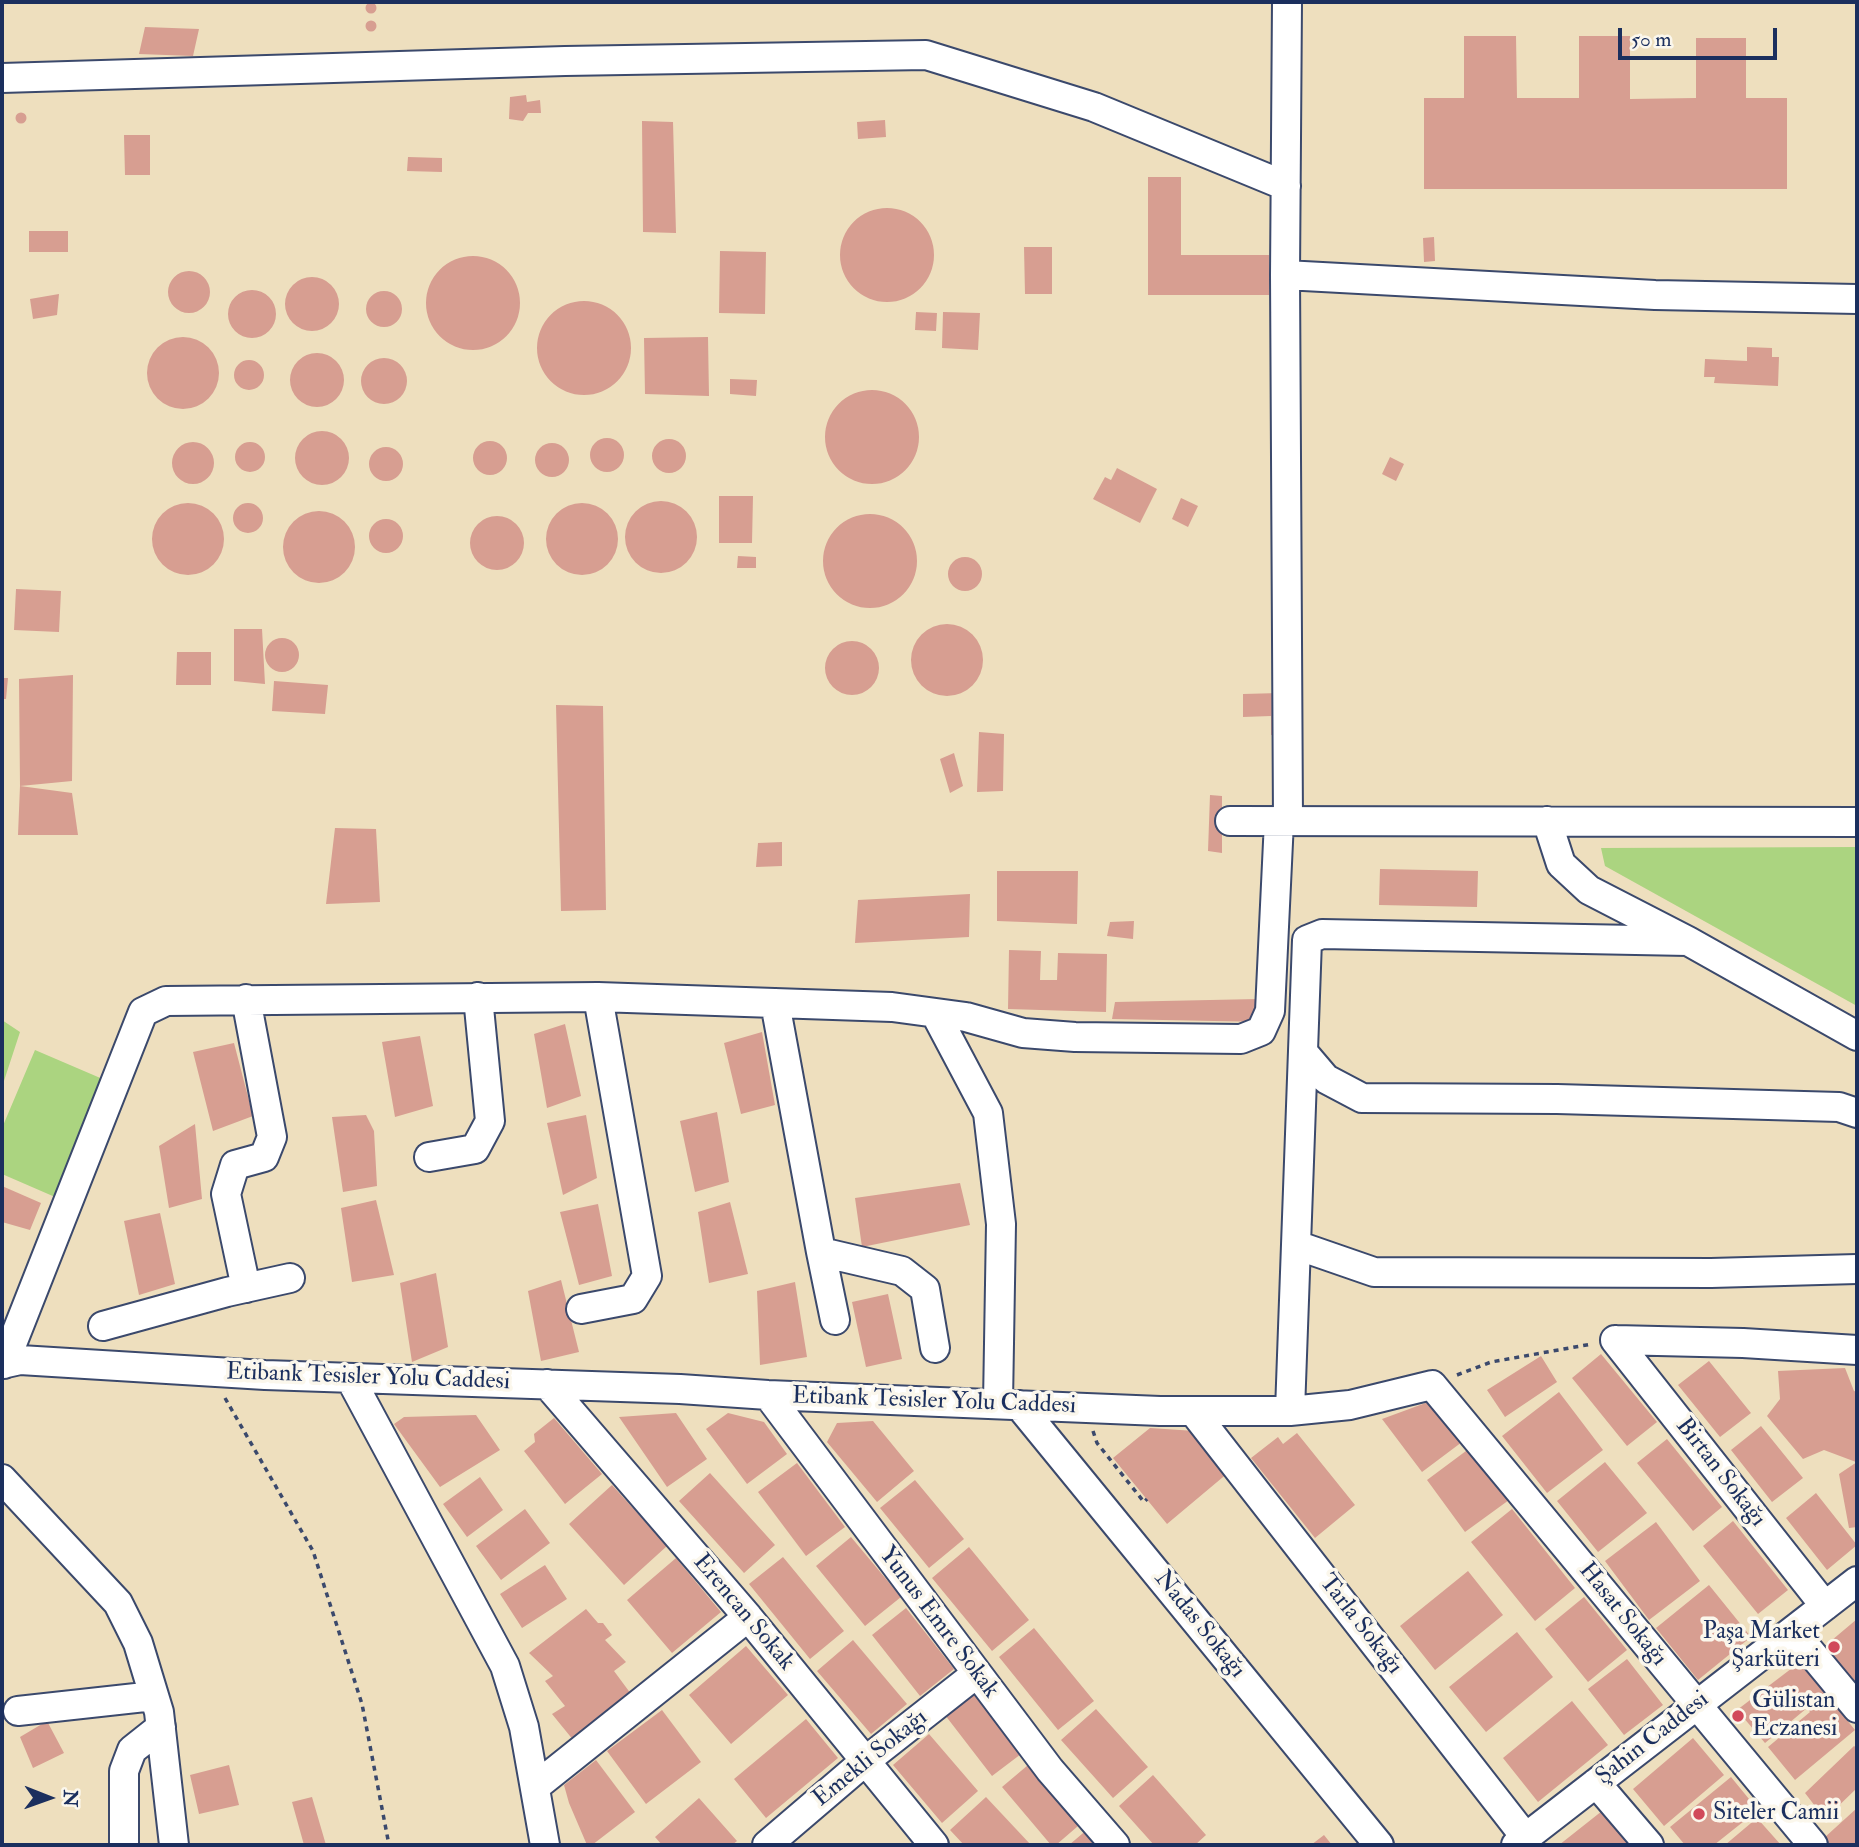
<!DOCTYPE html>
<meta charset="utf-8">
<style>
body{margin:0}
#map{position:relative;width:1859px;height:1847px;overflow:hidden;background:#eedfbe;font-family:"IM FELL Double Pica",serif}
canvas{display:block}
.frame{position:absolute;inset:0;border:4px solid #1b2f5e;pointer-events:none}
.north{position:absolute;left:14px;top:1763px;width:70px;height:70px;-webkit-text-stroke:5px #fbf7ec;paint-order:stroke;rotate:91deg;font-size:19px;font-weight:700;line-height:28px;text-align:center;color:#1b2f5e}
.north::after{content:'';display:block;margin:auto;width:24px;height:32px;background:#1b2f5e;clip-path:polygon(50% 0,100% 100%,50% 72%,0 100%)}
.scale{position:absolute;left:1618px;top:28px;width:159px;height:32px;box-sizing:border-box;border:4px solid #1b2f5e;border-top:0;padding-left:9px;font-size:21px;line-height:24px;white-space:nowrap;color:#1b2f5e;-webkit-text-stroke:5px #fbf7ec;paint-order:stroke}
</style>
<div id="map">
<canvas width="1859" height="1847"></canvas>
<div class="frame"></div>
<div class="north">N</div>
<div class="scale">50 m</div>
</div>
<script>
const context = document.querySelector('canvas').getContext('2d');
context.lineJoin = 'round';
function fill(path, color) { context.fillStyle = color; context.fill(path, 'evenodd'); }
function stroke(path, color, width, dash) { context.strokeStyle = color; context.lineWidth = width; context.lineCap = dash ? 'butt' : 'round'; context.setLineDash(dash || []); context.stroke(path); }
function label(font, color, halo, rows, align = 'center') {
  context.font = font + ' "IM FELL Double Pica",serif'; context.lineWidth = 7; context.setLineDash([]); context.textBaseline = 'middle'; context.strokeStyle = halo; context.fillStyle = color; for (const [text, x, y, turn = 0] of rows) {
    context.save(); context.translate(x, y); context.rotate((+turn || 0) * Math.PI / 180); context.textAlign = isNaN(turn) ? turn : align; if (halo) context.strokeText(text, 0, 0); context.fillText(text, 0, 0); context.restore();
  }
}
fill(new Path2D(`
 M1857 847V1006L1605 866 1601 848Z
 M2 1020 20 1032 2 1087Z
 M35 1050 105 1080 55 1197 2 1174V1128Z`), '#abd480');
fill(new Path2D(`
 M365.5 8a5.5 5.5 0 1 1 11 0a5.5 5.5 0 1 1-11 0Z
 M365.5 26a5.5 5.5 0 1 1 11 0a5.5 5.5 0 1 1-11 0Z
 M145 27 199 29 193 56 139 54Z
 M1464 36H1516L1517 98H1579V36H1630V99L1696 98V38H1746V98H1787V189H1424V98H1464Z
 M526 95 527 102 540 100 541 113H528L523 121 509 119 510 97Z
 M15.5 118a5.5 5.5 0 1 1 11 0a5.5 5.5 0 1 1-11 0Z
 M885 120 886 137 858 139 857 122Z
 M642 121 673 122 676 233 643 232Z
 M124 135H150V175H125Z
 M408 157 442 158V172L407 171Z
 M1148 177H1181V255H1269V295H1148Z
 M840 255a47 47 0 1 1 94 0a47 47 0 1 1-94 0Z
 M29 231H68V252H29Z
 M1434 237 1435 261 1424 262 1423 238Z
 M1024 247H1052V294H1025Z
 M720 251 766 252 765 314 719 313Z
 M426 303a47 47 0 1 1 94 0a47 47 0 1 1-94 0Z
 M168 292a21 21 0 1 1 42 0a21 21 0 1 1-42 0Z
 M285 304a27 27 0 1 1 54 0a27 27 0 1 1-54 0Z
 M228 314a24 24 0 1 1 48 0a24 24 0 1 1-48 0Z
 M366 309a18 18 0 1 1 36 0a18 18 0 1 1-36 0Z
 M59 294 57 315 33 319 30 299Z
 M537 348a47 47 0 1 1 94 0a47 47 0 1 1-94 0Z
 M916 312 937 313 936 331 915 330Z
 M943 312 980 313 978 350 942 348Z
 M147 373a36 36 0 1 1 72 0a36 36 0 1 1-72 0Z
 M708 337 709 396 645 394 644 338Z
 M1747 347 1772 348V357H1779L1778 386 1714 383 1715 377H1704L1705 359 1747 361Z
 M290 380a27 27 0 1 1 54 0a27 27 0 1 1-54 0Z
 M361 381a23 23 0 1 1 46 0a23 23 0 1 1-46 0Z
 M234 375a15 15 0 1 1 30 0a15 15 0 1 1-30 0Z
 M730 379 757 380 756 396 730 394Z
 M825 437a47 47 0 1 1 94 0a47 47 0 1 1-94 0Z
 M295 458a27 27 0 1 1 54 0a27 27 0 1 1-54 0Z
 M590 455a17 17 0 1 1 34 0a17 17 0 1 1-34 0Z
 M652 456a17 17 0 1 1 34 0a17 17 0 1 1-34 0Z
 M473 458a17 17 0 1 1 34 0a17 17 0 1 1-34 0Z
 M172 463a21 21 0 1 1 42 0a21 21 0 1 1-42 0Z
 M235 457a15 15 0 1 1 30 0a15 15 0 1 1-30 0Z
 M535 460a17 17 0 1 1 34 0a17 17 0 1 1-34 0Z
 M369 464a17 17 0 1 1 34 0a17 17 0 1 1-34 0Z
 M1390 457 1404 464 1396 481 1382 474Z
 M1117 468 1157 489 1140 523 1093 499 1105 477 1111 480Z
 M719 496H753L752 543H719Z
 M1181 498 1198 506 1188 527 1172 519Z
 M625 537a36 36 0 1 1 72 0a36 36 0 1 1-72 0Z
 M152 539a36 36 0 1 1 72 0a36 36 0 1 1-72 0Z
 M546 539a36 36 0 1 1 72 0a36 36 0 1 1-72 0Z
 M233 518a15 15 0 1 1 30 0a15 15 0 1 1-30 0Z
 M283 547a36 36 0 1 1 72 0a36 36 0 1 1-72 0Z
 M823 561a47 47 0 1 1 94 0a47 47 0 1 1-94 0Z
 M470 543a27 27 0 1 1 54 0a27 27 0 1 1-54 0Z
 M369 536a17 17 0 1 1 34 0a17 17 0 1 1-34 0Z
 M738 556 756 557V568H737Z
 M948 574a17 17 0 1 1 34 0a17 17 0 1 1-34 0Z
 M16 589 61 591 59 632 14 630Z
 M911 660a36 36 0 1 1 72 0a36 36 0 1 1-72 0Z
 M234 629H262L265 684 234 681Z
 M265 655a17 17 0 1 1 34 0a17 17 0 1 1-34 0Z
 M825 668a27 27 0 1 1 54 0a27 27 0 1 1-54 0Z
 M177 652H211V685H176Z
 M73 675 72 781 20 786 19 679Z
 M2 678H8L6 699H2Z
 M274 681 328 685 325 714 272 711Z
 M1280 693 1281 735H1271V716L1243 717V694Z
 M556 705 603 706 606 910 561 911Z
 M979 732 1004 734 1003 791 977 792Z
 M954 753 963 786 950 793 940 759Z
 M20 786 72 793 78 835H18Z
 M1210 795 1222 796V853L1208 851Z
 M335 828 376 829 380 902 326 904Z
 M782 842V866L756 867 758 843Z
 M1380 869 1478 871 1477 907 1379 905Z
 M997 871H1078L1077 924 997 921Z
 M970 894 969 937 855 943 858 900Z
 M1134 921 1133 939 1107 936 1110 922Z
 M1009 950 1041 951 1040 980H1057L1058 953 1107 954 1106 1012 1008 1009Z
 M1258 999 1265 1022 1112 1019 1115 1002Z
 M565 1024 581 1096 547 1108 534 1034Z
 M762 1032 775 1105 741 1114 724 1043Z
 M420 1036 433 1106 395 1117 382 1042Z
 M234 1043 253 1116 213 1131 193 1052Z
 M717 1112 729 1182 695 1192 680 1121Z
 M366 1115 374 1131 377 1186 343 1192 332 1117Z
 M586 1115 597 1178 563 1195 547 1123Z
 M195 1124 202 1199 169 1208 159 1146Z
 M960 1183 970 1225 862 1247 855 1198Z
 M2 1186 41 1203 30 1230 2 1222Z
 M376 1200 394 1275 352 1282 341 1208Z
 M730 1202 748 1274 709 1283 698 1212Z
 M598 1204 612 1276 579 1285 560 1212Z
 M160 1213 175 1284 139 1295 124 1221Z
 M436 1273 448 1347 412 1362 400 1283Z
 M561 1280 579 1352 541 1361 528 1291Z
 M795 1282 807 1357 760 1365 757 1291Z
 M888 1294 902 1359 866 1367 852 1302Z
 M1601 1354 1657 1422 1627 1446 1572 1378Z
 M1541 1356 1557 1382 1505 1417 1487 1390Z
 M1709 1361 1751 1413 1720 1437 1678 1385Z
 M1845 1368 1854 1391 1857 1392 1856 1462 1824 1450 1803 1459 1767 1416 1780 1399 1778 1371Z
 M1559 1392 1603 1450 1547 1493 1502 1436Z
 M1431 1401 1462 1442 1422 1472 1382 1419Z
 M676 1413 707 1459 667 1487 619 1417Z
 M728 1413 764 1422 787 1454 747 1484 706 1429Z
 M476 1415 500 1450 440 1487 394 1424 404 1417Z
 M554 1418 602 1474 565 1504 524 1451 535 1442 534 1434Z
 M873 1421 914 1471 877 1502 827 1442 837 1423Z
 M1761 1426 1803 1478 1772 1502 1731 1450Z
 M1150 1428 1195 1431 1229 1472 1167 1524 1113 1458Z
 M1297 1433 1355 1505 1315 1538 1251 1458 1278 1437 1283 1444Z
 M1667 1439 1722 1507 1693 1531 1637 1463Z
 M1470 1448 1509 1500 1465 1532 1427 1480Z
 M1605 1462 1647 1513 1598 1552 1557 1501Z
 M1857 1462V1527L1849 1528 1839 1474Z
 M797 1463 845 1527 806 1556 758 1492Z
 M710 1473 775 1545 744 1573 679 1501Z
 M480 1477 503 1510 467 1537 443 1504Z
 M915 1480 964 1539 929 1568 880 1508Z
 M612 1485 667 1546 624 1585 569 1524Z
 M1816 1493 1857 1545 1827 1570 1786 1518Z
 M525 1509 550 1543 501 1580 476 1546Z
 M1512 1509 1575 1588 1535 1621 1471 1542Z
 M1733 1521 1788 1590 1758 1614 1703 1546Z
 M1656 1522 1700 1581 1649 1620 1605 1561Z
 M851 1537 901 1597 865 1626 816 1566Z
 M969 1547 1029 1620 992 1651 932 1578Z
 M783 1557 844 1631 810 1659 749 1584Z
 M676 1558 721 1612 672 1653 627 1600Z
 M545 1565 567 1599 522 1628 500 1594Z
 M1468 1571 1503 1615 1435 1670 1400 1626Z
 M1709 1585 1751 1637 1698 1680 1656 1628Z
 M1584 1597 1627 1650 1588 1682 1545 1629Z
 M906 1608 954 1669 920 1696 872 1635Z
 M586 1609 598 1623H603L612 1635 605 1640 626 1662 614 1671 634 1698 574 1741 552 1714 565 1706 545 1681 553 1676 529 1653Z
 M1857 1619V1697L1819 1651Z
 M1034 1628 1094 1701 1058 1730 999 1657Z
 M1517 1632 1553 1677 1486 1732 1449 1687Z
 M853 1640 907 1704 871 1734 817 1671Z
 M746 1646 788 1695 731 1744 689 1695Z
 M1627 1659 1663 1705 1624 1735 1588 1689Z
 M1800 1662 1855 1730 1795 1780 1768 1747 1810 1712 1807 1708 1765 1743 1737 1710Z
 M978 1690 1025 1751 992 1776 945 1715Z
 M1572 1701 1608 1745 1538 1802 1503 1758Z
 M1096 1709 1148 1767 1113 1798 1061 1740Z
 M662 1710 701 1762 646 1804 607 1751Z
 M806 1719 838 1758 766 1818 734 1779Z
 M47 1721 64 1753 33 1768 20 1737Z
 M929 1734 978 1791 942 1823 893 1765Z
 M1693 1738 1724 1775 1664 1826 1633 1789Z
 M1854 1746 1857 1748V1788L1825 1819 1805 1793Z
 M596 1760 635 1812 592 1845H587L569 1803 564 1785Z
 M1034 1760 1085 1820 1056 1845H1051L1002 1787Z
 M229 1765 239 1805 199 1814 190 1775Z
 M1153 1775 1206 1835 1195 1845H1154L1119 1806Z
 M1731 1777 1758 1810 1714 1845H1685L1670 1827Z
 M312 1797 326 1845H304L292 1802Z
 M986 1797 1031 1845H964L950 1830Z
 M699 1798 737 1841 732 1845H662L655 1837Z
 M1857 1808V1845H1831L1824 1838Z
 M1602 1811 1628 1843 1625 1845H1559Z
 M1757 1818 1781 1845H1725Z
 M1089 1828 1104 1845H1069Z
 M1324 1835 1332 1845H1311Z`), '#d79e91');
const minor = new Path2D(`
 M1287 2 1285 275 1288 821
 M2 78 565 61 926 55 1094 107 1286 186
 M1285 275 1655 295 1857 299
 M1230 821 1857 822
 M1547 821 1561 864 1589 890 1688 941 1857 1036
 M775 1003 821 1252 902 1271 925 1289 935 1348
 M935 1013 988 1113 1001 1224 998 1403
 M1303 1052 1326 1079 1362 1098 1557 1099 1839 1107 1857 1113
 M429 1157 475 1149 490 1121 478 997
 M1296 1245 1374 1272 1711 1273 1857 1269
 M821 1252 835 1320
 M246 1288 226 1194 235 1165 264 1157 272 1137 246 999
 M581 1309 633 1299 647 1276 598 997
 M103 1326 227 1292 290 1278
 M1615 1340 1825 1606
 M1615 1340 1743 1343 1857 1350
 M2 1364 20 1360 265 1375 680 1389 768 1395 1160 1411H1290L1350 1405 1432 1385 1813 1845
 M4 1364 143 1012 166 1001 598 997 892 1007 966 1017 1023 1033 1075 1037 1241 1039 1261 1031 1270 1011 1279 821
 M350 1378 505 1666 524 1727 545 1845
 M547 1384 748 1617 934 1845
 M768 1395 1050 1770 1115 1845
 M1019 1405 1379 1845
 M1193 1411 1526 1838
 M1290 1411 1307 940 1322 934 1688 941
 M2 1479 118 1603 138 1643 159 1712 174 1845
 M1793 1631 1857 1708
 M18 1711 154 1696
 M1596 1783 1649 1845
 M535 1787 748 1617
 M124 1845V1771L132 1750 161 1727
 M767 1845 864 1762 976 1674
 M1516 1845 1857 1581`);
stroke(minor, '#3b496c', 32);
stroke(new Path2D(`
 M1457 1375 1491 1362 1592 1344
 M225 1398 313 1551 362 1704 389 1845
 M1093 1431 1097 1443 1144 1502 1147 1499`), '#3b496c', 3.5, [5, 5]);
stroke(minor, '#fff', 28);
for (const [x, y, r, color] of [
 [1834,1647,7,"#d1495b"],
 [1738,1716,7,"#d1495b"],
 [1699,1814,7,"#d1495b"]
]) { const dot = new Path2D(); dot.arc(x, y, r, 0, 2 * Math.PI); context.fillStyle = color; context.fill(dot); stroke(dot, '#fbf7ec', 2.5); }
label('24px', '#1b2f5e', '#fbf7ec', [
 ["Etibank Tesisler Yolu Caddesi",368,1378,2],
 ["Etibank Tesisler Yolu Caddesi",934,1402,2],
 ["Birtan Sokağı",1720,1473,52],
 ["Erencan Sokak",743,1613,50],
 ["Hasat Sokağı",1622,1615,51],
 ["Yunus Emre Sokak",938,1623,53],
 ["Nadas Sokağı",1199,1625,51],
 ["Tarla Sokağı",1360,1625,52],
 ["Şahin Caddesi",1653,1739,-38],
 ["Emekli Sokağı",871,1759,-39]
]);
label('24px', '#1b2f5e', '#fbf7ec', [
 ["Paşa Market",1820,1633,"right"],
 ["Şarküteri",1820,1661,"right"],
 ["Gülistan",1752,1702],
 ["Eczanesi",1752,1730],
 ["Siteler Camii",1713,1814]
], 'left');
</script>
